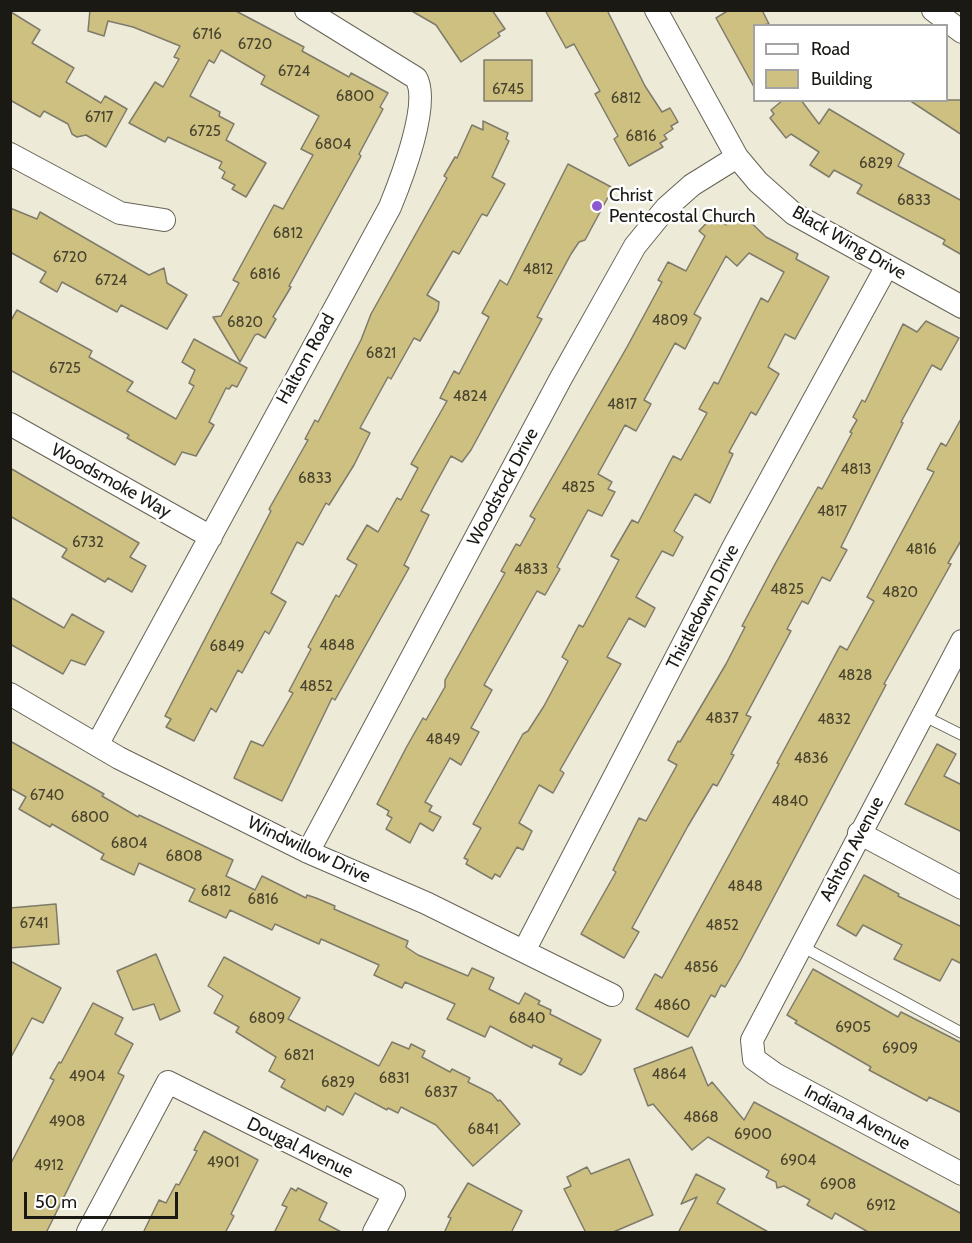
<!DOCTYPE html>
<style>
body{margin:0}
#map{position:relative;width:972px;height:1243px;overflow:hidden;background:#edead8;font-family:Cabin,sans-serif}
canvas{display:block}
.frame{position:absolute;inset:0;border:12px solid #1a1913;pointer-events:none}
.legend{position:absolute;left:753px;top:24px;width:195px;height:78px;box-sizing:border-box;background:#fff;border:2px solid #a3a3a1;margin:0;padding:8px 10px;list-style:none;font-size:18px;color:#1a1913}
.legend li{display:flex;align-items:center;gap:12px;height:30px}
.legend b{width:30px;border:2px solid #a3a3a1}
.scale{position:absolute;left:24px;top:1192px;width:154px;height:27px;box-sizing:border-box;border:3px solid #1a1913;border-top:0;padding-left:8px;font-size:18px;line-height:21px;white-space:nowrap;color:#1a1913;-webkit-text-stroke:4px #fff;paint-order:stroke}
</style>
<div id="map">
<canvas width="972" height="1243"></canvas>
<div class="frame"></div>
<ul class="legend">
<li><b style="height:8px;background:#fff"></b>Road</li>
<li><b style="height:16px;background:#cec081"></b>Building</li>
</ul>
<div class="scale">50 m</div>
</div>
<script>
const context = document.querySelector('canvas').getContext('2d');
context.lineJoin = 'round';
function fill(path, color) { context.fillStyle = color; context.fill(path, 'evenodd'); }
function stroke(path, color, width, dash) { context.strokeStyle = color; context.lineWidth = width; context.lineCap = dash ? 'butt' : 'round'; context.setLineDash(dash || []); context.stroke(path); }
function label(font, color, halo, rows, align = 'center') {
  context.font = font + ' Cabin,sans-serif'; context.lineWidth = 5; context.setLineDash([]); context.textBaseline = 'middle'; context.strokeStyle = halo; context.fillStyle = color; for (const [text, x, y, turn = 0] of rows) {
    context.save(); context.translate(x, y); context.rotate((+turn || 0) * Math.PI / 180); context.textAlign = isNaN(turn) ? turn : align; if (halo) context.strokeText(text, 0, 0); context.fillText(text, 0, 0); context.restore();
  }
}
const building = new Path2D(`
 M90 10H234L304 47 302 51 349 77 351 73 388 93 380 107 383 109 359 154 361 156 289 286 291 287 273 317 276 319 265 338 258 334 255 335 240 362 213 317 221 316 239 283 233 280 274 205 283 209 313 155 301 149 319 116 261 84 265 76 221 50 214 63 209 60 190 96 220 112 219 116 234 124 226 140 266 163 246 197 232 189 235 185 222 178 225 172 219 168 222 162 168 137 165 142 129 123 155 82 163 87 179 59 174 57 180 46 133 27 108 21 104 36 88 31Z
 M410 10H492L505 29 498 33 500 36 461 62 436 25Z
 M545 10H607L645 86 662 112 670 108 678 122 671 126 673 129 664 135 667 139 660 143 663 147 629 166 614 139 618 136 595 94 600 91 574 44 566 48Z
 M729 10H762L769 24 754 26V87L716 18Z
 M11 12 40 30 32 43 74 68 66 82 101 103 105 96 127 109 106 147 86 135 77 137 72 134 68 124 44 111 40 117 10 100Z
 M484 60H532V101H484Z
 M783 100H801L819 124 829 109 904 154 898 166 962 201V255L943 244 945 240 857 193 862 185 834 170 829 177 810 165 819 152 791 134 786 138 770 118 774 114 771 110Z
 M909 100H962V135Z
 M483 121 508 133 506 139 509 141 492 177 505 184 487 216 482 214 459 254 453 251 427 295 439 302 438 310 420 341 414 338 391 379 388 377 360 428 370 433 354 465 329 505 326 503 303 545 297 542 271 593 286 602 269 634 265 631 242 673 238 670 216 712 211 708 194 741 166 727 171 719 165 716 271 511 269 509 308 440 305 439 315 420 318 422 361 340 371 314 447 178 444 176 455 157 457 158 472 125 483 130Z
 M568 164 613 188 585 240 579 242 571 254 537 317 542 319 471 450 462 462 451 456 436 483 421 511 429 515 404 565 409 568 335 700 332 698 282 801 234 778 251 741 263 746 293 693 289 691 311 649 308 647 336 595 339 597 357 565 347 559 367 525 378 532 397 498 401 500 418 468 411 464 447 401 440 398 454 371 459 374 489 317 482 313 500 280 507 285Z
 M10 208 37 219 40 212 149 275 164 268 167 283 187 295 167 329 121 305 117 312 62 282 57 292 40 282 46 272 10 252Z
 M739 211 766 237 798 254 796 259 829 277 795 339 785 334 768 367 779 374 756 415 751 412 729 452 733 454 710 503 695 494 674 531 683 537 673 556 662 551 636 597 655 608 645 627 629 618 607 657 621 664 560 770 564 773 553 793 539 785 519 823 532 831 523 850 517 847 500 877 495 874 492 879 466 864 468 860 464 858 481 828 473 824 523 734 528 731 544 706 568 661 562 657 579 625 583 627 619 560 611 556 632 520 638 523 673 456 681 460 707 413 699 409 714 382 718 384 761 298 768 302 784 272 749 253 737 266 726 256 694 314 701 318 685 349 675 343 644 400 651 404 636 431 625 425 598 474 612 482 608 489 615 492 602 516 588 510 557 567 560 569 545 595 537 591 484 685 492 690 471 728 479 732 461 765 450 758 425 802 432 806 429 811 441 817 433 831 420 823 410 843 386 829 392 818 387 815 389 811 377 804 406 748 423 718 426 720 445 687V680L505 573 501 571 516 544 520 546 535 519 530 516 627 347 662 282 658 280 668 262 686 271 705 236 699 231 715 214 726 225Z
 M17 310 92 351 89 357 133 382 127 391 176 419 194 386 189 383 195 370 182 362 194 339 247 368 237 387 232 385 229 389 226 388 209 422 214 425 196 456 182 452 175 465 127 438 129 435 10 370V322Z
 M926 321 959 338 941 370 932 365 901 422 903 423 841 547 847 550 830 581 822 577 808 604 802 601 787 629 791 631 746 715 751 717 731 754 734 755 717 786 713 784 688 826 632 928 639 932 624 958 581 934 616 872 613 870 639 818 646 821 677 765 668 760 678 741 680 742 726 664 745 627 742 626 775 564 818 487 822 489 852 433 850 432 857 420 853 417 862 400 865 402 903 324 917 332Z
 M962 417V539L948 563 951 564 884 684 886 685 741 959 725 987 721 985 715 997 711 995 688 1037 636 1009 655 974 662 978 779 764 777 763 840 646 847 650 874 601 867 597 934 472 927 469 941 443 946 446Z
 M10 468 139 543 130 557 146 566 132 592 108 578 105 582 62 557 67 549 10 516Z
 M10 597 64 628 72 614 104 632 85 665 71 660 63 674 10 644Z
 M10 741 104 794 102 796 138 817 139 815 233 860 226 876 255 890 262 876 306 898 307 895 316 898 335 906 334 909 408 941 406 947 418 955 468 976 472 968 494 978 489 989 519 1004 525 993 540 1001 538 1004 551 1010 550 1014 601 1040 585 1071 581 1075 559 1064 562 1059 533 1045 532 1048 490 1026 485 1037 447 1019 455 1004 405 982 402 988 374 975 379 965 321 939 319 944 275 924 272 930 230 910 226 918 189 901 195 889 139 863 134 875 101 859 104 854 52 824 50 827 19 809 26 797 10 788Z
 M937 744 956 754 944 776 962 785V832L905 804Z
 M864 875 899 894 898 896 962 927V964L952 959 940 981 894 959 902 945 863 925 856 936 837 925Z
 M56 904 59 944 10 948V908Z
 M156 954 180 1011 160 1020 154 1004 133 1010 117 971Z
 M224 957 300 998 288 1019 379 1066 392 1042 409 1049 411 1044 425 1051 422 1057 450 1072 452 1069 470 1078 468 1082 492 1094 498 1101 500 1100 520 1124 473 1166 436 1125 401 1107 398 1113 388 1108 387 1110 355 1093 343 1115 327 1106 325 1111 281 1087 285 1080 269 1071 276 1057 236 1032 239 1027 214 1013 223 996 208 986Z
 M10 961 61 988 43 1023 32 1018 10 1059Z
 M813 969 898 1017 901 1012 962 1043V1113L929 1097 927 1101 869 1070 871 1067 795 1023 797 1021 787 1015Z
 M93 1003 123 1018 115 1034 133 1044 118 1073 124 1076 46 1233H10V1165L54 1080 50 1078 59 1062 61 1063Z
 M692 1047 708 1086 712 1082 744 1120 754 1102 962 1214V1233H870L835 1213 832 1219 807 1205 810 1200 784 1186 777 1188 776 1182 766 1177 769 1171 708 1137 692 1150 653 1104 648 1106 634 1069Z
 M204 1131 258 1160 231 1214 234 1216 225 1233H143L159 1200 166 1203 176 1184 179 1185 197 1151 194 1150Z
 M629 1159 653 1215 611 1233H586L564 1189 571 1186 567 1177 587 1167 591 1174Z
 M696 1174 725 1189 717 1203 770 1233H678L697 1197 681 1204Z
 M468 1183 522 1211 511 1233H444L451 1218 448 1217Z
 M291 1188 296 1191 298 1188 327 1203 319 1220 343 1233H274L287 1207 282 1205Z`);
fill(building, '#cec081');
stroke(building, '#7e7b6b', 1.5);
const lane = new Path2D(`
 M922 715 962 735
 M801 946 962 1033`);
const street = new Path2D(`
 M656 10 737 157 758 182 794 214 962 307
 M933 10 962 32
 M10 154 120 213 164 220
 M10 424 211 537
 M962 641 752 1040 754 1059 775 1074 962 1174
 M10 694 119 758 308 852 426 903 612 995
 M97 745 390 207C401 180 431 103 416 78L306 10
 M859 833 962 888
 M308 852 561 378 635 246 666 208 692 185 737 157
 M524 951 735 544 887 266
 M88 1232 168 1082 394 1194 374 1232`);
stroke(lane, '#676355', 12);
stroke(street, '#676355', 24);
stroke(lane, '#fff', 10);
stroke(street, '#fff', 22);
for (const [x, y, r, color] of [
 [597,206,6,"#8e58d0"]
]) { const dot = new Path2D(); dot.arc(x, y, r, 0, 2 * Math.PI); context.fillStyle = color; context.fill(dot); stroke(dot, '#fff', 2); }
label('15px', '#47432e', null, [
 ["6716",207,35],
 ["6720",255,45],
 ["6724",294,72],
 ["6745",508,90],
 ["6800",355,97],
 ["6812",626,99],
 ["6717",99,118],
 ["6725",205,132],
 ["6816",641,137],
 ["6804",333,145],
 ["6829",876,164],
 ["6833",914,201],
 ["6812",288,234],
 ["6720",70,258],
 ["4812",538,270],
 ["6816",265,275],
 ["6724",111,281],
 ["4809",670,321],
 ["6820",245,323],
 ["6821",381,354],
 ["6725",65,369],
 ["4824",470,397],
 ["4817",622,405],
 ["4813",856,470],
 ["6833",315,479],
 ["4825",578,488],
 ["4817",832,512],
 ["6732",88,543],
 ["4816",921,550],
 ["4833",531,570],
 ["4825",787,590],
 ["4820",900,593],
 ["4848",337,646],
 ["6849",227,647],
 ["4828",855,676],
 ["4852",316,687],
 ["4837",722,719],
 ["4832",834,720],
 ["4849",443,740],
 ["4836",811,759],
 ["6740",47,796],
 ["4840",790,802],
 ["6800",90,818],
 ["6804",129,844],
 ["6808",184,857],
 ["4848",745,887],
 ["6812",216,892],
 ["6816",263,900],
 ["6741",34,924],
 ["4852",722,926],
 ["4856",701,968],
 ["4860",672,1006],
 ["6809",267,1019],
 ["6840",527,1019],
 ["6905",853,1028],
 ["6909",900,1049],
 ["6821",299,1056],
 ["4864",669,1075],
 ["4904",87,1077],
 ["6831",394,1079],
 ["6829",338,1083],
 ["6837",441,1093],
 ["4868",701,1118],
 ["4908",67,1122],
 ["6841",483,1130],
 ["6900",753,1135],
 ["6904",798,1161],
 ["4901",223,1163],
 ["4912",49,1166],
 ["6908",838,1185],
 ["6912",881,1206]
]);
label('18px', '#1a1913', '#fff', [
 ["Christ",609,196],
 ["Pentecostal Church",609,217]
], 'left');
label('18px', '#1a1913', '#fff', [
 ["Black Wing Drive",849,243,30],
 ["Haltom Road",306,359,-61],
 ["Woodsmoke Way",111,481,29],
 ["Woodstock Drive",503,487,-62],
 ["Thistledown Drive",703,607,-63],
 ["Ashton Avenue",852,849,-62],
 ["Windwillow Drive",309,850,25],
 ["Indiana Avenue",857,1118,28],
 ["Dougal Avenue",300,1148,26]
]);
</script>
